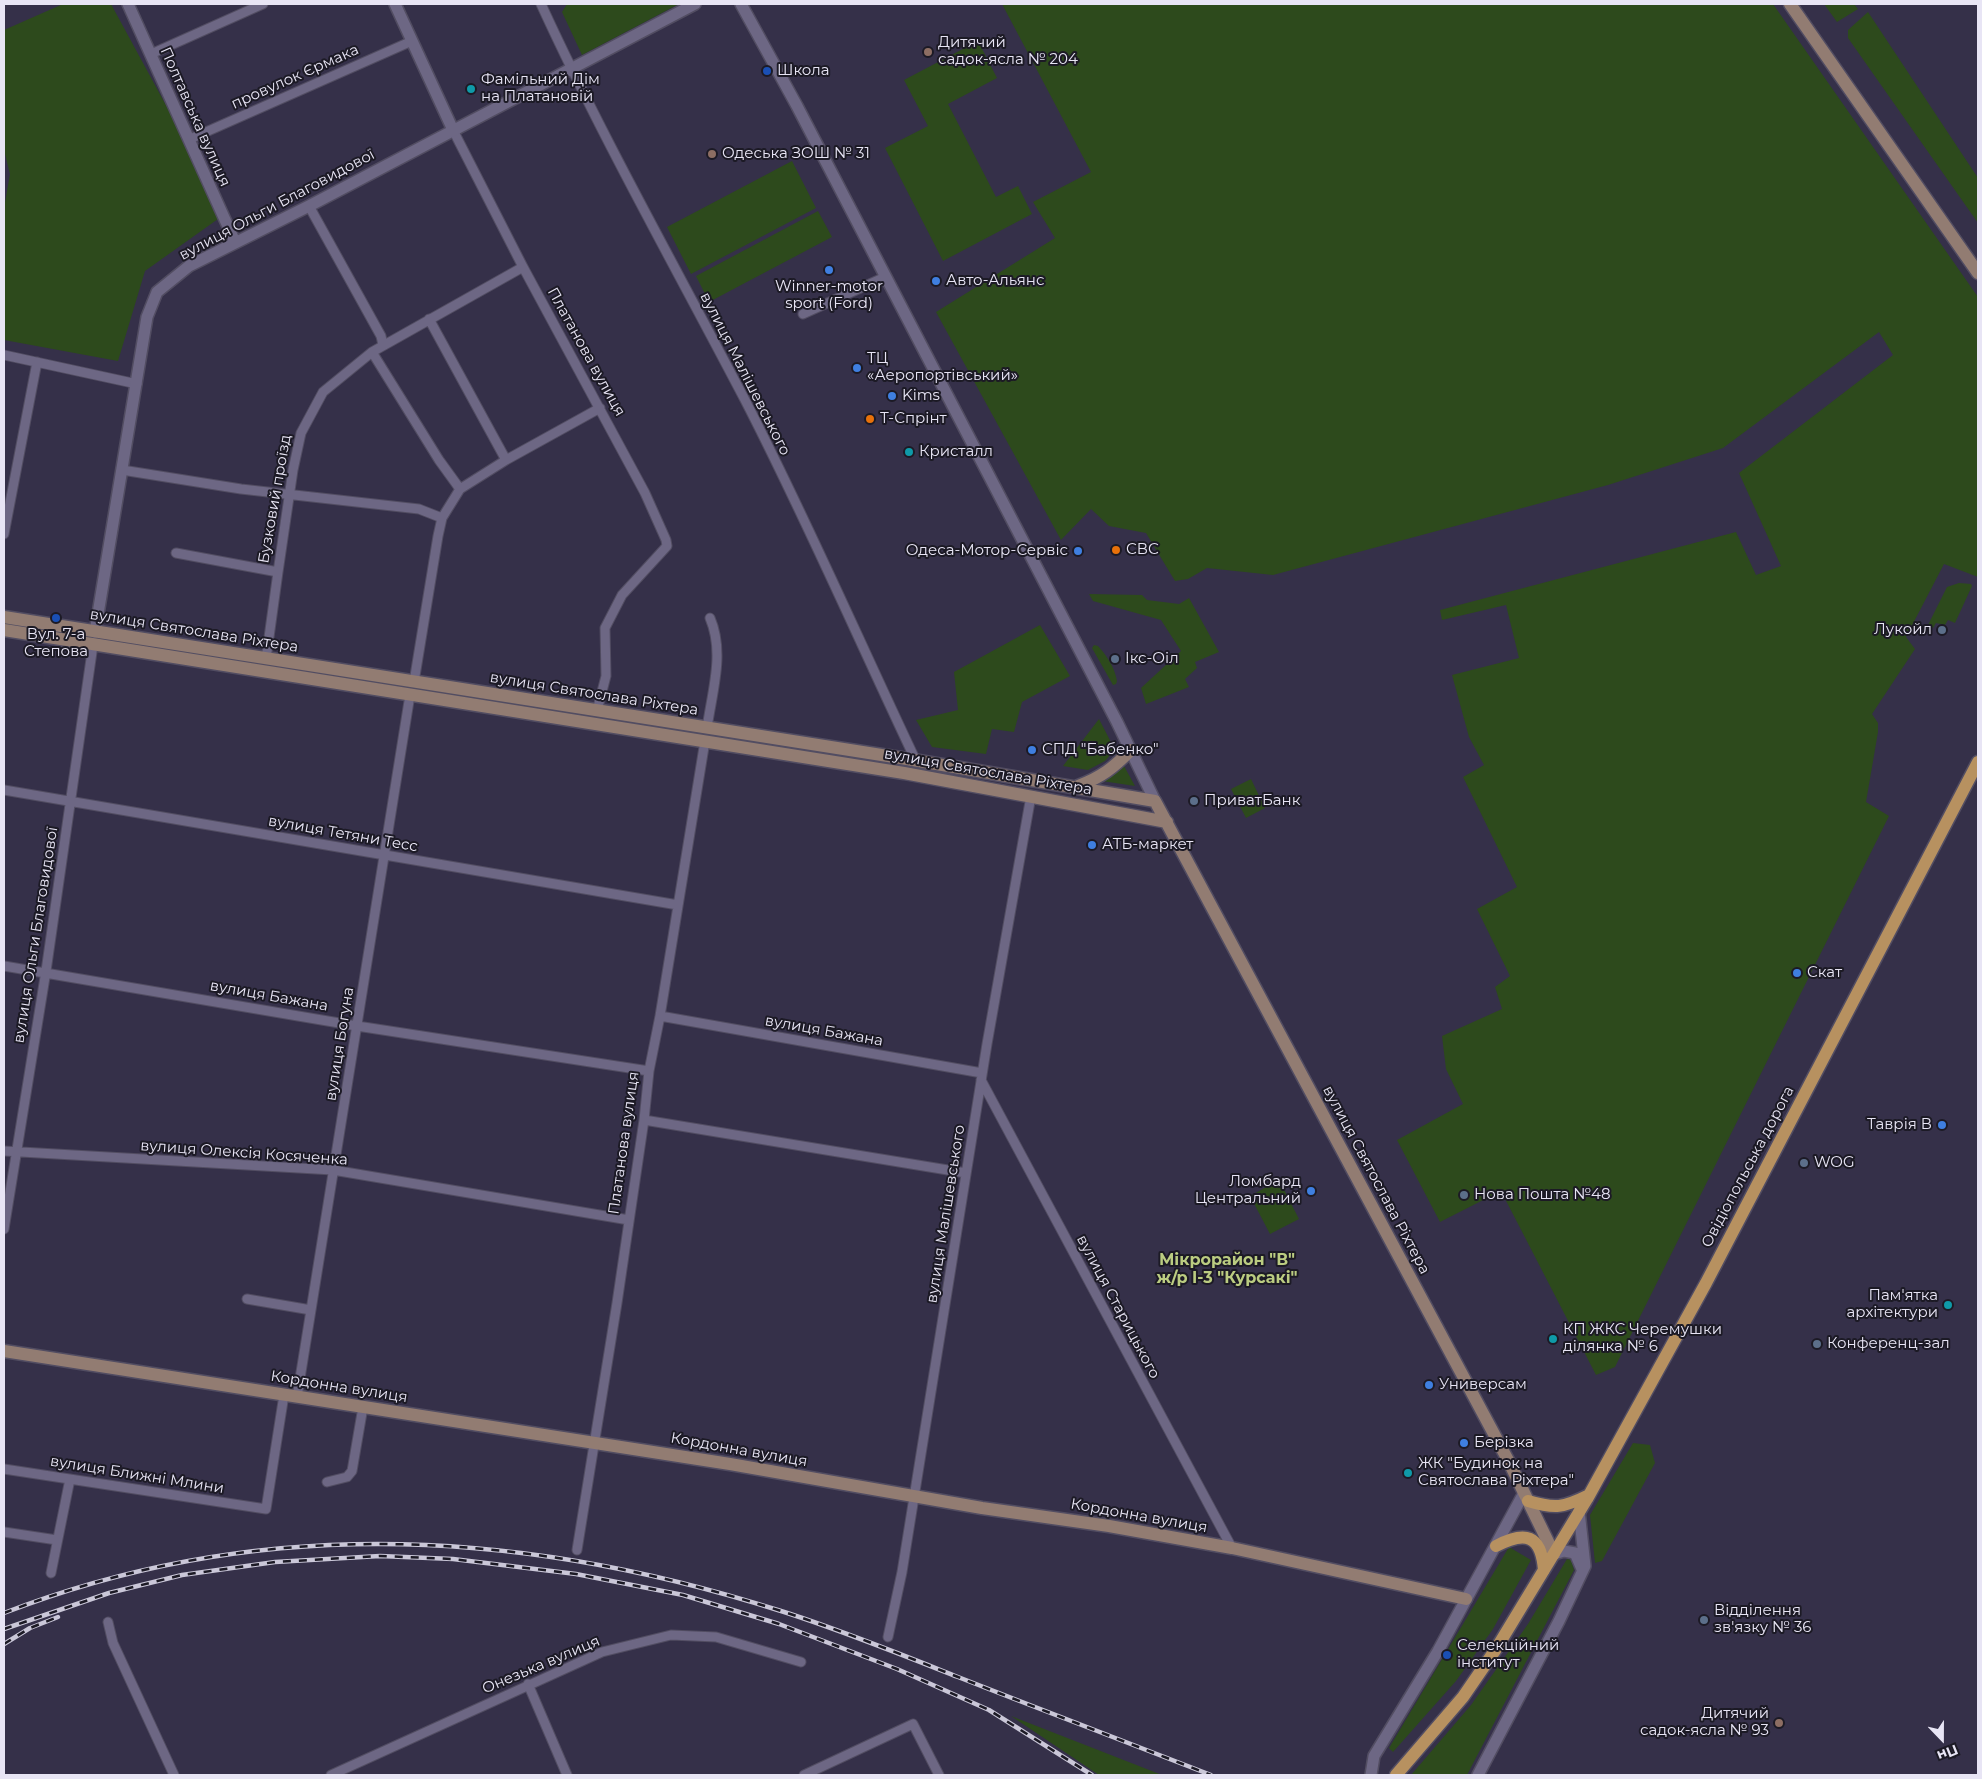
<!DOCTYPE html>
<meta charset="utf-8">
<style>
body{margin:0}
#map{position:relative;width:1982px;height:1779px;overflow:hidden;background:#353049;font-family:Montserrat,sans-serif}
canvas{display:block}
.frame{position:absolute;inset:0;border:5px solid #e8e5f5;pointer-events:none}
.north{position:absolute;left:1917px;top:1714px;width:50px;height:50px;-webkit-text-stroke:4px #1c1a25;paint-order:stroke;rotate:158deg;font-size:14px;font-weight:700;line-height:20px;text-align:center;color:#e8e5f5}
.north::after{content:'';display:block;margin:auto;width:18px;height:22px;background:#e8e5f5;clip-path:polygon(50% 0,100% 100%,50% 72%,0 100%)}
</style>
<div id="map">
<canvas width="1982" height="1779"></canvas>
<div class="frame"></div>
<div class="north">Пн</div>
</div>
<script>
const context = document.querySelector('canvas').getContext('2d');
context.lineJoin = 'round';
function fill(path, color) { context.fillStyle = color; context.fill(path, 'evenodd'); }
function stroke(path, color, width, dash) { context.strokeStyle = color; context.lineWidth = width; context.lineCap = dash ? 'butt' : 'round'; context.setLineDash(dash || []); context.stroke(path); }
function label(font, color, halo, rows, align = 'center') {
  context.font = font + ' Montserrat,sans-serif'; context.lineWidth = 4; context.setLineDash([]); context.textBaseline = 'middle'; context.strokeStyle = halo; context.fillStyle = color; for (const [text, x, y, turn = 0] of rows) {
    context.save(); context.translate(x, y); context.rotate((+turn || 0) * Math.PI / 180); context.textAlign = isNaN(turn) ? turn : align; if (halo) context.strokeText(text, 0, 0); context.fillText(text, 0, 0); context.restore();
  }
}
fill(new Path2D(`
 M63 4H111L225 214 145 271 118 361 4 340V208L10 174 4 150V30Z
 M567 4H679L582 55 562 12Z
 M1002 4H1773L1978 297V577L1944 564 1906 637 1915 649 1872 714 1878 723V732L1866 802 1889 816 1615 1367 1596 1375 1501 1191 1440 1222 1397 1140 1463 1104 1446 1069 1442 1036 1502 1009 1495 987 1510 976 1477 909 1517 887 1463 777 1484 765 1469 737 1452 675 1519 658 1506 605 1442 620 1440 610 1736 532 1756 575 1781 566 1739 473 1893 355 1879 332 1723 448 1608 485 1273 575 1207 568 1188 579 1175 581 1146 533 1109 526 1091 509 1061 540 936 312 1055 238 1033 202 1091 172Z
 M1824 4H1854L1858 9 1837 22Z
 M1868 12 1978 178V223L1848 38V30Z
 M978 41 997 78 948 104 996 197 1018 186 1032 214 943 261 885 148 928 126 904 80Z
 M792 161 816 208 691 274 667 227Z
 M818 211 832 237 709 302 696 276Z
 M1959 583 1971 584 1972 586 1955 623 1948 620 1945 625 1936 623 1933 628 1928 625 1947 587Z
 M1089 594 1142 595 1147 600 1179 604 1189 598 1219 652 1195 662 1197 668 1185 679 1189 687 1146 704 1141 688 1181 651 1161 620 1093 601Z
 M1040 625 1070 676 1022 702 1014 732 992 729 986 754 932 747 916 720 958 710 954 672Z
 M1094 645 1098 646C1107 656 1115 668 1117 681L1116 684 1113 685 1092 648Z
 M1099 719 1113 746 1112 753 1105 761 1088 770 1063 766Z
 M1124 766 1135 786 1102 781Z
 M1251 779 1265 808 1246 818 1231 789Z
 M1279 1180 1299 1219 1270 1234 1250 1196Z
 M1633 1443 1650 1445 1655 1463 1602 1561 1595 1563 1590 1515Z
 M1509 1547 1531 1560 1493 1629 1456 1681 1393 1752 1389 1748Z
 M1567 1559 1571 1560 1574 1570 1467 1775H1411L1471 1705 1528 1624Z
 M1011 1716 1162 1775H1099Z`), '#2d4a1c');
const minor = new Path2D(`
 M541 4C603 139 676 268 745 400 806 518 859 641 916 761
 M151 54 263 4
 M453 130 523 267 645 493 666 540 667 546 622 595 605 628 606 676 597 711
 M190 139 412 41
 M309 206 381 336 383 345
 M803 314 885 277
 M429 319 506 460
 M372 352 439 460 460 489
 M4 355 137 384
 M122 470 241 489 419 509 442 518
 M4 534 37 362
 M176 553 278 572 293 470 301 433 323 392 372 352 523 267
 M266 659 278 572
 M414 682 438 536 442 518 460 489 506 460 600 408
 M707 728C712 692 725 653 710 618
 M4 790 678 905
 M4 966 357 1026 649 1071
 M660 1016 982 1073
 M981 1080 1232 1548
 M644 1120 966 1173
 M4 1151 333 1170 629 1220
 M4 1229 46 971 93 645
 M247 1299 311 1310
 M297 1397 410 695
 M4 1469 266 1509 284 1395
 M327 1482 347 1477 352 1471 363 1407
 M4 1532 57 1540
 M577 1550 617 1303 644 1120 649 1071 660 1016 705 741
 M51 1573 70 1479
 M108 1622 113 1643 174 1775
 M888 1637 902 1572 987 1044 1031 796
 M528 1684 567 1775
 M331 1775 602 1652 671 1635 716 1637 801 1662
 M804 1775 913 1724 939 1775`);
const tertiary = new Path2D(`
 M128 4 235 242
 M395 4 453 130
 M741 4 797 106 1117 722 1155 801
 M95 632 147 317 157 292 189 266 309 206 695 4
 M1554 1554 1564 1551 1575 1553 1582 1569
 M1371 1775 1374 1756 1438 1651 1524 1493
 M1478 1775 1559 1621 1585 1566 1579 1511`);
const secondary = new Path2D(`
 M1790 4 1978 273
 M4 617 907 759 1155 801 1509 1462 1554 1554
 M4 630 904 773 1167 822
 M1078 786C1102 777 1113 768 1131 750
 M4 1351 730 1464 982 1508 1109 1526 1232 1548 1466 1599`);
const primary = new Path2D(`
 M1528 1501C1555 1509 1563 1508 1589 1495
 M1496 1546C1525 1531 1541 1534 1544 1570
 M1396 1775 1463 1697 1496 1649 1587 1499 1706 1283 1978 762`);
stroke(minor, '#524d62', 11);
stroke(tertiary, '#524d62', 14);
stroke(secondary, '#524d62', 15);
stroke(primary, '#524d62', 15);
stroke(minor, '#6d6784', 9);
stroke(tertiary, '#6d6784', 11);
stroke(secondary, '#927c72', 12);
stroke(primary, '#b79160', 12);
const rail = new Path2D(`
 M4 1613C259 1514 524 1529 781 1611 841 1630 900 1654 958 1677 1042 1710 1126 1742 1211 1775
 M4 1629 109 1593 182 1575 275 1562 380 1556 453 1559 576 1574 683 1595 779 1624 897 1669 989 1710 1092 1775
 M4 1644 30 1628 58 1617`);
stroke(rail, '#cac7d8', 4.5);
stroke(rail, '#1c1a25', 2.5, [8]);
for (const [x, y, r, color] of [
 [928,52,5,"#8d6e63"],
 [767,71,5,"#1a4fb4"],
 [471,89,5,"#0f9aa8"],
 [712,154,5,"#8d6e63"],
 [829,270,5,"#3f7fe0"],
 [936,281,5,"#3f7fe0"],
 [857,368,5,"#3f7fe0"],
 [892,396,5,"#3f7fe0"],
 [870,419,5,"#e8710a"],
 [909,452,5,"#0f9aa8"],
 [1116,550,5,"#e8710a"],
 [1078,551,5,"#3f7fe0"],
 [56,618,5,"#1a4fb4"],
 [1942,630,5,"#5c6f8a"],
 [1115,659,5,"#5c6f8a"],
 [1032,750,5,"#3f7fe0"],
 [1194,801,5,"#5c6f8a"],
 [1092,845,5,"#3f7fe0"],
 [1797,973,5,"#3f7fe0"],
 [1942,1125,5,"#3f7fe0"],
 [1804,1163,5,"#5c6f8a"],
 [1311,1191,5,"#3f7fe0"],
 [1464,1195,5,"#5c6f8a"],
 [1948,1305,5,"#0f9aa8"],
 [1553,1339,5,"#0f9aa8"],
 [1817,1344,5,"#5c6f8a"],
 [1429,1385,5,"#3f7fe0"],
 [1464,1443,5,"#3f7fe0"],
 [1408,1473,5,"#0f9aa8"],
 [1704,1620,5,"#5c6f8a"],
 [1447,1655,5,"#1a4fb4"],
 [1779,1723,5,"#8d6e63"]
]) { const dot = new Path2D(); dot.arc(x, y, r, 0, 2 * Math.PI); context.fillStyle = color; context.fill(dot); stroke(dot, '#1c1a25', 2); }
label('15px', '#e8e5f5', '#1c1a25', [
 ["Дитячий",938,43],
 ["садок-ясла № 204",938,60],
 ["Школа",777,71],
 ["Фамільний Дім",481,80],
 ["на Платановій",481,97],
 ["Одеська ЗОШ № 31",722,154],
 ["Авто-Альянс",946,281],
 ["Winner-motor",829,287,"center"],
 ["sport (Ford)",829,304,"center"],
 ["ТЦ",867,359],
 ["«Аеропортівський»",867,376],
 ["Kims",902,396],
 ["Т-Спрінт",880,419],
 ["Кристалл",919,452],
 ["СВС",1126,550],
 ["Одеса-Мотор-Сервіс",1068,551,"right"],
 ["Лукойл",1932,630,"right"],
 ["Вул. 7-а",56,635,"center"],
 ["Степова",56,652,"center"],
 ["Ікс-Оіл",1125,659],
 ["СПД \"Бабенко\"",1042,750],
 ["ПриватБанк",1204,801],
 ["АТБ-маркет",1102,845],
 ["Скат",1807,973],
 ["Таврія В",1932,1125,"right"],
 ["WOG",1814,1163],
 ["Ломбард",1301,1182,"right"],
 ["Центральний",1301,1199,"right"],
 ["Нова Пошта №48",1474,1195],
 ["Пам'ятка",1938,1296,"right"],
 ["архітектури",1938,1313,"right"],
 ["КП ЖКС Черемушки",1563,1330],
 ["ділянка № 6",1563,1347],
 ["Конференц-зал",1827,1344],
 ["Универсам",1439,1385],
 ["Берізка",1474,1443],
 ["ЖК \"Будинок на",1418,1464],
 ["Святослава Ріхтера\"",1418,1481],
 ["Відділення",1714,1611],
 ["зв'язку № 36",1714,1628],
 ["Селекційний",1457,1646],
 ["інститут",1457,1663],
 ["Дитячий",1769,1714,"right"],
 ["садок-ясла № 93",1769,1731,"right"]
], 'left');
label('15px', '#e8e5f5', '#1c1a25', [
 ["провулок Єрмака",295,77,-24],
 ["Полтавська вулиця",195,117,66],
 ["вулиця Ольги Благовидової",277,205,-28],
 ["Платанова вулиця",586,352,61],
 ["вулиця Малішевського",745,374,63],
 ["Бузковий проїзд",275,499,-80],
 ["вулиця Святослава Ріхтера",194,631,9],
 ["вулиця Святослава Ріхтера",594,694,9],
 ["вулиця Святослава Ріхтера",988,772,10],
 ["вулиця Тетяни Тесс",343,834,10],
 ["вулиця Ольги Благовидової",36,935,-81],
 ["вулиця Бажана",269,996,10],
 ["вулиця Бажана",824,1031,10],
 ["вулиця Богуна",340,1044,-81],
 ["Платанова вулиця",624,1143,-82],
 ["вулиця Олексія Косяченка",244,1153,4],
 ["Овідіопольська дорога",1748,1167,-62],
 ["вулиця Святослава Ріхтера",1376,1180,62],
 ["вулиця Малішевського",946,1214,-81],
 ["вулиця Старицького",1118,1307,62],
 ["Кордонна вулиця",339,1387,9],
 ["Кордонна вулиця",739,1450,10],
 ["вулиця Ближні Млини",137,1475,9],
 ["Кордонна вулиця",1139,1516,10],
 ["Онезька вулиця",541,1665,-23]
]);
label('bold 16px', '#bbcc81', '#1c1a25', [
 ["Мікрорайон \"В\"",1227,1260],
 ["ж/р I-3 \"Курсакі\"",1227,1278]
]);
</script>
